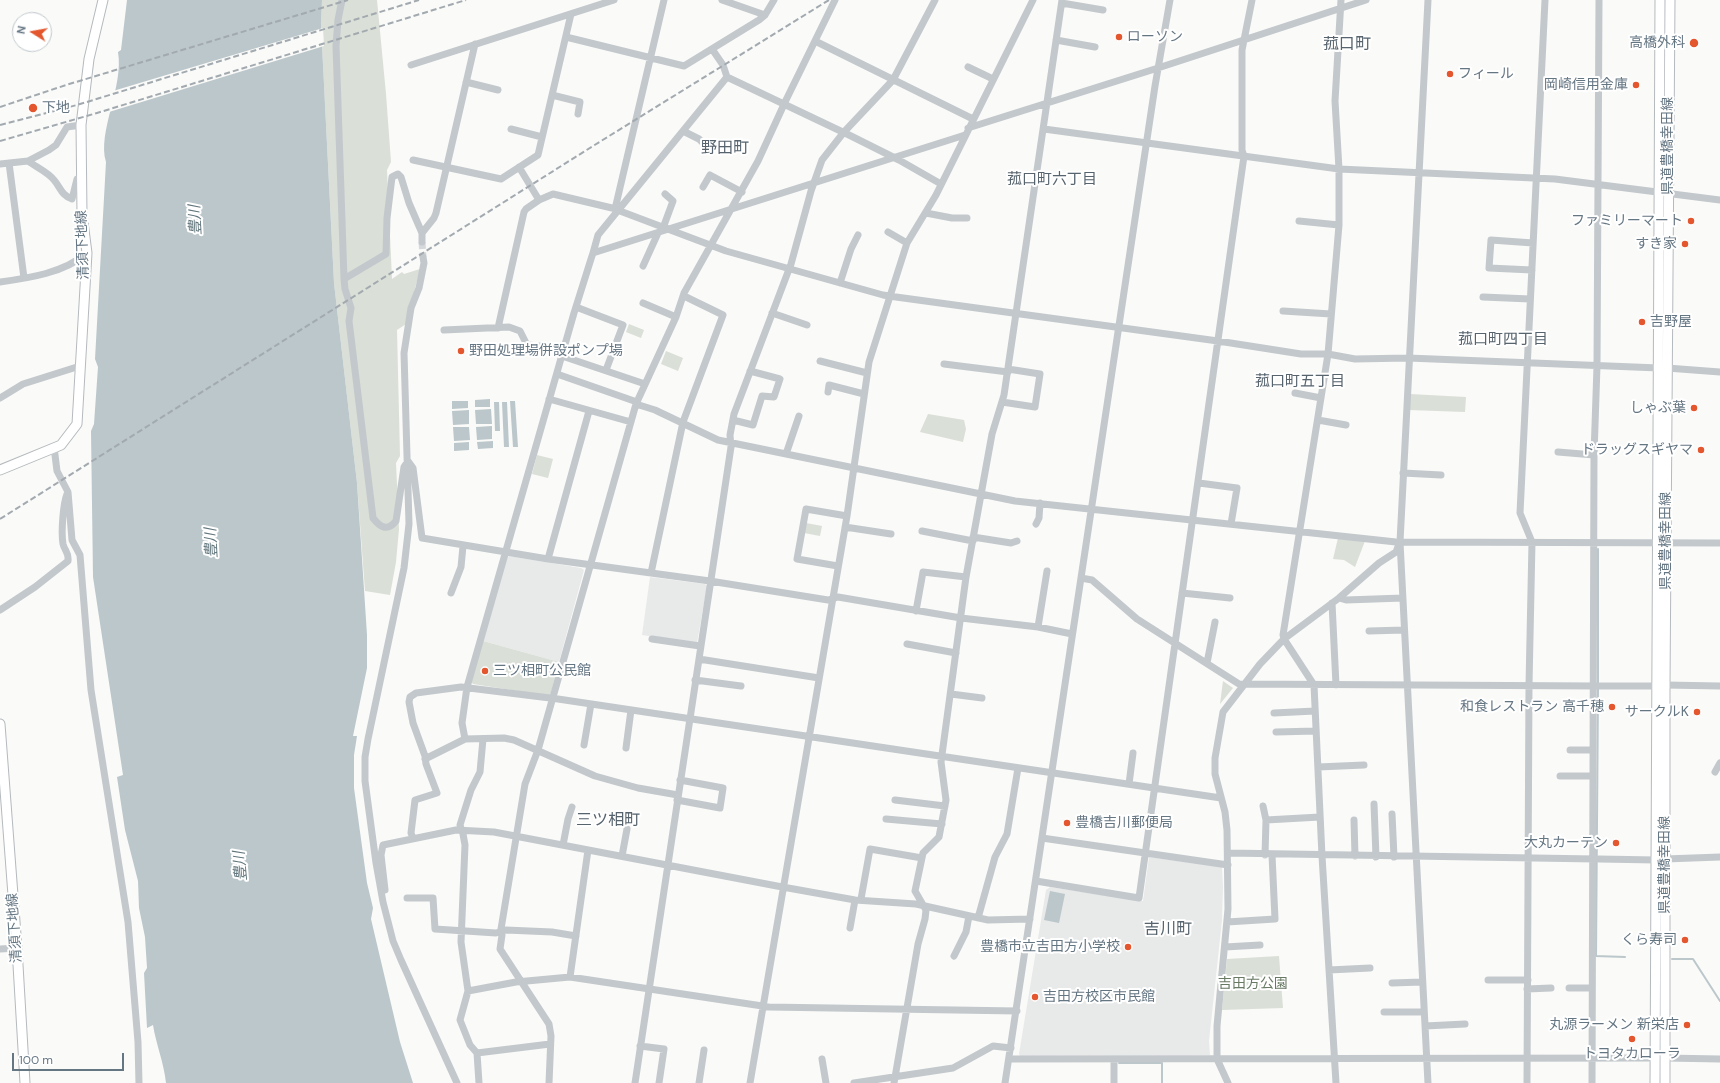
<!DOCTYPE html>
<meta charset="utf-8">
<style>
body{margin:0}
#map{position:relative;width:1720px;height:1083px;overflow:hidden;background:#fafaf8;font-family:"DM Sans",sans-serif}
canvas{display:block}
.north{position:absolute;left:12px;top:12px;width:40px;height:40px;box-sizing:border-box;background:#fff;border:1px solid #c1c8cd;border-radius:50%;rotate:281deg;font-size:11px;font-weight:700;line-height:16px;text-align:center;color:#657683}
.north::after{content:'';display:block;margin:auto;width:14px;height:18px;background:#e4572e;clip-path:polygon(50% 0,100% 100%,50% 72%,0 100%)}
.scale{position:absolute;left:12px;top:1053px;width:112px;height:18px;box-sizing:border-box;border:2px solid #657683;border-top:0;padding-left:5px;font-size:12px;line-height:14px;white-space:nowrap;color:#657683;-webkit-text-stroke:3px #fff;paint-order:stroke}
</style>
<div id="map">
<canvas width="1720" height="1083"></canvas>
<div class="north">N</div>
<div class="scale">100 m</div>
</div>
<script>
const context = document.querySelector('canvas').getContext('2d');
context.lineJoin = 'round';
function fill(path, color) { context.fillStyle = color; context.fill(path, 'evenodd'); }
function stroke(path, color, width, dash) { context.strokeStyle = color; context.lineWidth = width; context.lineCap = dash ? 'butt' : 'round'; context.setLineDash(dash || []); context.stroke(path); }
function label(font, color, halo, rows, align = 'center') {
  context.font = font + ' "DM Sans","Noto Sans JP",sans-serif'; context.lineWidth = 4; context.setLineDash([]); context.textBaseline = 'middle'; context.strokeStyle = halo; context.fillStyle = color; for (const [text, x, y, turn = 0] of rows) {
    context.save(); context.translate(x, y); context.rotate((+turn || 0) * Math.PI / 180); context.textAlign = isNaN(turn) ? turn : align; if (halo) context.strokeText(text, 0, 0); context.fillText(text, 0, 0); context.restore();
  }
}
fill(new Path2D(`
 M509 556 581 568 584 570 559 662 483 641 506 558Z
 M650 577 705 584 707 586 697 643 642 635Z
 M1149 857 1222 867 1223 887 1222 920 1209 1041 1210 1055 1020 1056 1019 1054 1046 890 1050 887 1143 901Z`), '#e8e9e9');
fill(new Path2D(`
 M322 0H377L386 94 391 162 387 170 392 279 402 272 404 274 420 269 406 324 397 330 400 456 396 463 399 529 396 562 390 595 365 591 357 483 334 283 321 25Z
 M629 324 644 330 641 338 626 332Z
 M666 351 683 358 678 371 661 364Z
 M1410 394 1466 397 1465 412 1409 410Z
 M928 414 964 420 966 429 963 442 920 432Z
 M537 455 553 459 548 478 532 474Z
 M806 523 822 526 820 536 804 533Z
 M1338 538 1365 541 1355 567 1344 560 1333 559Z
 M483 641 559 662 550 696 473 684 471 682Z
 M1223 681 1233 688 1220 704Z
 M1279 956 1283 1008 1222 1010 1227 959Z`), '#dadfd7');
fill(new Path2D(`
 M127 0H322L321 25 334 283 357 483 367 635V668L353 736H357L354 755V788L367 883 373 908 371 919 400 1042 413 1083H166C164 1063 156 1044 153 1025L147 1028 144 973 147 968 145 937 139 908 138 881 125 830 117 777 123 775 93 577 91 431 94 424 98 367 95 359 106 162C97 132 124 87 118 52L121 50Z
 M490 399V407H475V400Z
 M452 401H468V408L452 409Z
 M510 401H515L518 447H513Z
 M494 402H499L500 431H495Z
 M502 402H507L509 447H504Z
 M491 409 492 424H476L475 410Z
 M469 410V424L453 425 452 411Z
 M492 426V439L477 440 476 427Z
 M453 427H469L470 440 454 441Z
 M493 441V448L478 449 477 442Z
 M469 442V450L454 451V443Z
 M1050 891 1065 894 1059 923 1044 920Z`), '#bbc7cb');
fill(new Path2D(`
 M323 28 324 46 109 112 113 91Z`), '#fafaf8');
stroke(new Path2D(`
 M1598 684V549
 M1598 688 1596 956 1625 957
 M1672 959H1693L1720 1001
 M1119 1063H1162V1083`), '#bbc7cb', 2);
stroke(new Path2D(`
 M422 242 423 257`), '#d5d9db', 7, [7, 3.5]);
const major = new Path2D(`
 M0 470 61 445 77 424 87 253 82 214 81 125 89 59 103 0
 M0 724 17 948 25 1083
 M1655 1083 1660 0
 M1665 1083V685L1670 0`);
stroke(major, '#b5babe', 11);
stroke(new Path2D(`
 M342 0 338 20 336 46 344 279 386 254 387 218 392 177 398 174 401 177 409 203 422 233V242
 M722 0 765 15
 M1062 3 1103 10
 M566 37 684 66 759 20 765 15 774 0
 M1056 40 1095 47
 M815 41 973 119
 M712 49 723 65 727 77
 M411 65 614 0
 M968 67 993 79
 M466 82 498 90
 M552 95 580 102 578 114
 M968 128 1158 68 1366 0
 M511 129 542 137
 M1044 129 1339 169 1555 179 1720 200
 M683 131 699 139 705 145
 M413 160 501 179 538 155 571 14
 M28 161C36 167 48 172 54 180 61 188 61 195 72 199L77 179 82 181
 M9 163 24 278
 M0 164 28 161 49 150 56 145 67 127 81 125
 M519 167 539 200
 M703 187 710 175 742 192
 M615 209 664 0
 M926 213 952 218H967
 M1299 221 1339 225
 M663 228 673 201 665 194
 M888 232 907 243
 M422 233 434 218 436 213 475 44
 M593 253 598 235 727 77 849 135 899 160 941 184
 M423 257 424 263 419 288 411 308 404 353 409 524 404 568 368 739 365 757V781L376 863 383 902 393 941 401 960 457 1083
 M643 266 658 233
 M1532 270 1489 268 1491 240 1533 243
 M344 279 345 289 351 308 349 321 373 518C380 527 387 532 396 521L404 467 408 461 413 468 422 538 548 559 710 581 828 600 838 597 961 618 1038 627 1072 634
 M0 282C29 278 64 273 87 253
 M840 283 851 249 858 235
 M1483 297 1530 299
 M643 303 676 317
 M576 307 623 325 606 370
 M1283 311 1331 314
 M772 313 807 325
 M498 328 524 212 526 209 539 200 553 194 612 208 726 251 883 295 896 297 1218 341 1301 354H1328L1355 359 1408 358 1659 368
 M444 330 509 327 520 331 527 345 564 348
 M562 356 645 384
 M820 361 867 373
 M944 364 1008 372
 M1667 368 1720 372
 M557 374 637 402
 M828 392 829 385 864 394
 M1295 393 1321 398
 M0 398 23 384 80 366
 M549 399 631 422
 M1002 402 1035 407 1040 374 1008 369
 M636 404 655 410 718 440 1015 501 1396 542 1720 543
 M733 420 753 425 762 396 774 397 780 379 750 371
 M1318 420 1346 425
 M54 447 57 471 68 492 72 540 80 555 91 690 128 922 138 1042 139 1083
 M1558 452 1594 455
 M786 454 799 416
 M1403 473 1441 475
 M1199 483 1237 488 1231 524
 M1036 524 1039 518 1040 503
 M845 527 891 534
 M922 531 973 541
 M973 537 1011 543 1017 541
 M548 559 589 411
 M838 566 797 559 806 509 847 516
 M651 573 683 422 723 315 684 296
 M1081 578 1092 580 1137 619 1239 684 1597 686
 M451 593 461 567 463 546
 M1182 593 1230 598
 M1339 598 1346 600 1403 598
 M1332 603 1336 685
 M0 610 35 587 68 561C69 552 65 552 63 544 61 533 63 504 67 494
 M916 611 923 572 966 577
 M1038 627 1047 571
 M1369 631 1404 630
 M652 639 700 646
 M907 644 956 653
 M699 659 819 678
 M1207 663 1215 622
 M695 680 741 686
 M1665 685 1720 686
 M1600 686H1657
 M951 694 982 698
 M1274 713 1315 711
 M1276 732 1316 731
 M584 745 591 704
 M626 748 631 710
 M1570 750H1593
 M425 759 465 739
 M1318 767 1364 765
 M1715 772 1720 763
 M1560 776H1593
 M1129 784 1133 753
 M678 795 638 788 595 776 514 740 504 738 465 739 462 723 467 687 574 313 591 259 593 253 965 135
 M677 800 720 808 723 788 680 780
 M895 800 945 806
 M1374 804 1376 857
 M1263 806 1266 820
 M1392 814 1394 857
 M886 819 942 824
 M1354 820 1355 856
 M413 838 411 833 415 800 437 793 426 764 425 756 413 723 409 702 410 697 416 693 461 687 558 699 1221 798
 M1042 838 1228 865
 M563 845 568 819 572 807
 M1228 853 1595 859
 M1265 855 1266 820 1320 817
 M622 856 627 829
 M1599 859 1656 860
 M1665 859 1720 857
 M1036 881 1139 898 1244 156 1242 150V50L1252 0
 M385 890 381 855 383 845 456 830 494 832 777 886 855 900 916 904 988 920 1030 919
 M407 898H433L435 929 496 933 506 930 552 932 576 936
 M861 899 870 849 922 858
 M978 918 995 857 1007 834 1018 768
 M1227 922 1275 919 1272 855
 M850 928 855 900
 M1225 947 1260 945
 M0 949 17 948
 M954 956 966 932 969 916
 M1329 970 1370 968
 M570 977 588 850
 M1488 980H1528
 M1392 983 1422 982
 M1569 988H1592
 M1527 989 1551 988
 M468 991 516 982 570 977 769 1007 1017 1011
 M1384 1012H1424
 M1425 1026 1465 1024
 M640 1046 664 1049 659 1083
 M477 1053 550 1044
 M1665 1058 1720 1059
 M822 1059 826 1083
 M1009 1059 1656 1058
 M479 1083 477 1053 470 1045 460 1020 468 991 461 942 465 845 463 834 460 825 471 790 480 772 483 739
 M549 1083 551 1036 549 1024 500 949 502 935 501 929 525 784 538 750 636 404 676 317 684 293 758 161 786 100 835 0
 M635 1083 731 447 730 435 734 414 791 264 811 191 822 160 844 132 893 80 935 0
 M699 1083 704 1050
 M750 1083 847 516 869 362 907 243 936 195 1033 0
 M854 1083 953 1068 993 1046 1011 1048
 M894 1083 918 944 925 919 926 910 915 891 923 853 939 837 946 800 941 762 966 577 992 434 1004 395 1062 0
 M1005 1083 1155 86 1170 0
 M1114 1083V1059
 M1228 1083 1217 1059V1026L1228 909 1227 830 1225 812 1215 774V758L1223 712 1260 664 1284 639 1339 598 1379 563 1396 552 1399 544
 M1336 1083 1322 856 1314 685 1284 639 1283 635 1328 354 1339 225V169L1335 101 1341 0
 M1428 1083 1400 542 1428 0
 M1527 1083 1529 685 1532 542 1520 513 1545 0
 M1592 1083 1594 455 1597 366 1599 0`), '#c3c8cc', 7);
stroke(major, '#fff', 9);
stroke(new Path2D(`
 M0 107 66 85 348 0
 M0 125 77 105 419 0
 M0 141 97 113 466 0
 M0 519 593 146 829 0`), '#a2aab0', 2, [6, 3]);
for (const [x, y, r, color] of [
 [1119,37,4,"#e4572e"],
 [1694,43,5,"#e4572e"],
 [1450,74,4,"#e4572e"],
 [1636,85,4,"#e4572e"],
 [33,108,5,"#e4572e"],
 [1691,221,4,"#e4572e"],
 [1685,244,4,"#e4572e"],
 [1642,322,4,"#e4572e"],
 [461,351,4,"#e4572e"],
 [1694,408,4,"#e4572e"],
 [1701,450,4,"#e4572e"],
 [485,671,4,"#e4572e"],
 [1612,707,4,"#e4572e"],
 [1697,712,4,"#e4572e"],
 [1067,823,4,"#e4572e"],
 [1616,843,4,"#e4572e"],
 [1685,940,4,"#e4572e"],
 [1128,947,4,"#e4572e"],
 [1035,997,4,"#e4572e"],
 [1687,1025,4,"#e4572e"],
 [1632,1039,4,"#e4572e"]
]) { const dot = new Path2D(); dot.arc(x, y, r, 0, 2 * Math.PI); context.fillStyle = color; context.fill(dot); stroke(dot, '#fff', 1.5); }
label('14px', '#657683', '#fff', [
 ["ローソン",1127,37,"left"],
 ["高橋外科",1685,43],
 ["フィール",1458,74,"left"],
 ["岡崎信用金庫",1628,85],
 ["下地",42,108,"left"],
 ["ファミリーマート",1683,221],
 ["すき家",1677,244],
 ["吉野屋",1650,322,"left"],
 ["野田処理場併設ポンプ場",469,351,"left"],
 ["しゃぶ葉",1686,408],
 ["ドラッグスギヤマ",1693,450],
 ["三ツ相町公民館",493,671,"left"],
 ["和食レストラン 高千穂",1604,707],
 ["サークルK",1689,712],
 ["豊橋吉川郵便局",1075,823,"left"],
 ["大丸カーテン",1608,843],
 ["くら寿司",1677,940],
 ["豊橋市立吉田方小学校",1120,947],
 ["吉田方校区市民館",1043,997,"left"],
 ["丸源ラーメン 新栄店",1679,1025],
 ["トヨタカローラ",1632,1054,"center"]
], 'right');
label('14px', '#657683', '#fff', [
 ["県道豊橋幸田線",1668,146,-90],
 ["清須下地線",83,245,-92],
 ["県道豊橋幸田線",1666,541,-90],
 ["県道豊橋幸田線",1665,865,-90],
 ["清須下地線",15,928,-94]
]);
label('14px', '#687a64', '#fff', [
 ["吉田方公園",1253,984]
]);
label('15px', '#57646e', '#fff', [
 ["菰口町六丁目",1052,180],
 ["菰口町四丁目",1503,340],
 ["菰口町五丁目",1300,382]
]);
label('italic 15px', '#60757c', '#fff', [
 ["豊川",196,220,-93],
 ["豊川",212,543,-93],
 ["豊川",241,866,-95]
]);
label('16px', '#57646e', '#fff', [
 ["菰口町",1347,45],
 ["野田町",725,149],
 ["三ツ相町",608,821],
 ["吉川町",1168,930]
]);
</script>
